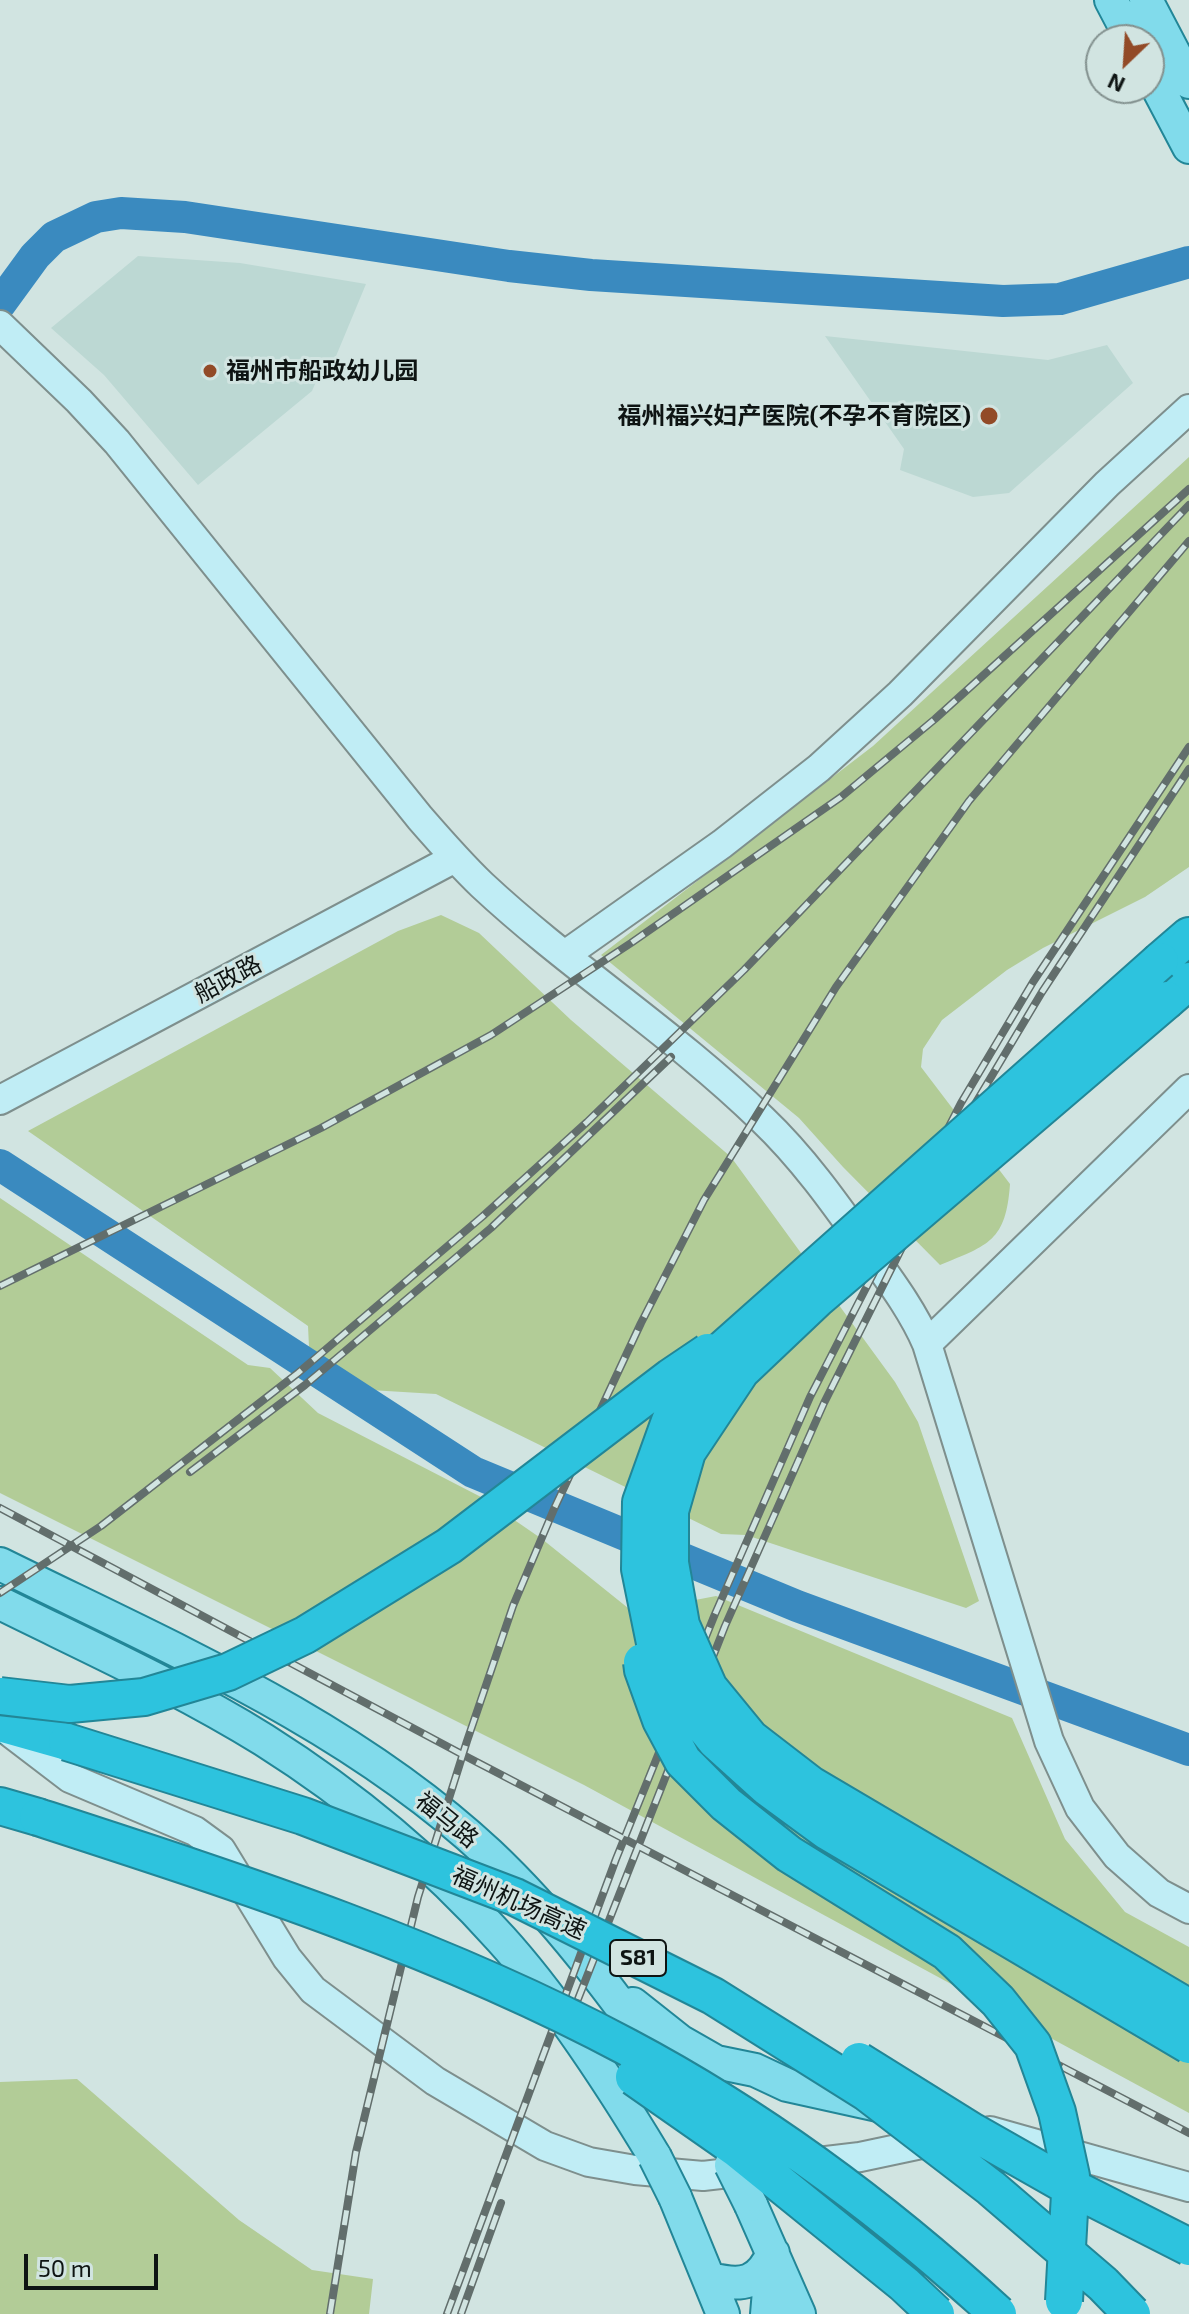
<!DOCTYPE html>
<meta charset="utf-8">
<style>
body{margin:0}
#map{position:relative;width:1189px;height:2314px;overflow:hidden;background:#d1e4e1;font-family:"Exo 2",sans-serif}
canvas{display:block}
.north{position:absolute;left:1085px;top:24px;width:80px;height:80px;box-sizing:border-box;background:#d1e4e1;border:2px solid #83918f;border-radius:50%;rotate:205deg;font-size:22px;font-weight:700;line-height:32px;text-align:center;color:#0e1413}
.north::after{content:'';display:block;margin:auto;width:28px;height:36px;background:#924a27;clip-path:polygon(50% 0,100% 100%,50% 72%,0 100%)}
.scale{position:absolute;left:24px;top:2254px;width:134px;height:36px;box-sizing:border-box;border:4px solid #0e1413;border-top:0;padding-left:10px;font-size:24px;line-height:28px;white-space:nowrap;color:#0e1413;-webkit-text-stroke:6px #d1e4e1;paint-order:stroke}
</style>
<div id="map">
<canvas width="1189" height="2314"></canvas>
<div class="north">N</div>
<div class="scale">50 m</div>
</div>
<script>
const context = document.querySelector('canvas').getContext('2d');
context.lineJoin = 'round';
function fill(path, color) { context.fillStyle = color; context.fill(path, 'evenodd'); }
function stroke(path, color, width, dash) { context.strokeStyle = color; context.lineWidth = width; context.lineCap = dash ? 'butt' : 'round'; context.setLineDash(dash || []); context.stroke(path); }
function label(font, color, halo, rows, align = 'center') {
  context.font = font + ' "Exo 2","Noto Sans SC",sans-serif'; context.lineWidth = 6; context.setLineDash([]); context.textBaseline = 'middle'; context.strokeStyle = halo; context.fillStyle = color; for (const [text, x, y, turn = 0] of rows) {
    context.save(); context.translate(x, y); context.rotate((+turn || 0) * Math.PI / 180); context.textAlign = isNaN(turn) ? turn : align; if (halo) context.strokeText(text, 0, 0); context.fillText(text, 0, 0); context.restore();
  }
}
fill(new Path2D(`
 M138 256 240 263 366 284 329 373 321 370 312 391 198 485 104 375 51 328Z
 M825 336 1048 360 1107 345 1133 383 1009 493 973 497 900 470 904 449Z`), '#bcd8d3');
fill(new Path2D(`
 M1189 457V867L1145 897 1043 948 1007 970 942 1020 923 1049 921 1067 1010 1184C1006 1241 989 1245 940 1265L843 1167 799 1118 601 955 873 746Z
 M441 915 479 933 571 1020 731 1157 895 1382 918 1422 979 1601 966 1608 746 1535 721 1534 436 1394 370 1390 309 1347 308 1326 28 1131 398 931Z
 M0 1198 248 1365 270 1368 318 1413 481 1497 542 1539 633 1612 716 1596 1012 1718 1065 1839 1125 1912 1189 1947V2113L584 1785 0 1493Z
 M77 2079 239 2220 312 2270 373 2279 369 2314H0V2082Z`), '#b2cc97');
stroke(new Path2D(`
 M0 304 35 256 54 237 96 217 121 213 185 217 509 266 591 275 1003 301 1060 299 1189 262
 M0 1165 473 1472 797 1606 1189 1750`), '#3a8abf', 32);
const secondary = new Path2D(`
 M0 325 79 401 117 442 420 818C440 841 460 864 482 885 571 968 675 1034 762 1119 802 1157 834 1202 866 1247 888 1278 912 1309 927 1344L1049 1741 1080 1808 1117 1856 1159 1893 1189 1909
 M565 955 722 844 819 768 900 694 1107 484 1189 409
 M0 1100 455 858
 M927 1344 1189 1089
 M3 1727 70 1778 195 1831 221 1850 287 1958 313 1990 435 2081 545 2146 589 2162 635 2170 703 2176 755 2170
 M990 2131 1189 2187
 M801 2164 860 2157 945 2139`);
const primary = new Path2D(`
 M1111 0 1132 40
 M1146 0 1189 82
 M1149 71 1189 147
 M0 1564C168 1647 350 1724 489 1854 557 1918 613 1994 667 2069
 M0 1603C89 1647 180 1688 264 1740 351 1795 432 1862 501 1939 558 2002 611 2084 655 2157
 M633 2004 681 2042 716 2062 755 2070 787 2085 882 2106
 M675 2197 723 2314
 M751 2205 799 2314
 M711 2279C742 2287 759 2284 773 2253
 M767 2314 772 2256`);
const highway = new Path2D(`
 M1160 961 1189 936
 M1167 1000 1189 981
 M0 1723 67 1742
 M0 1806 38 1817`);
stroke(secondary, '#7e8f8d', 32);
stroke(primary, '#228697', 36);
stroke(highway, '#228697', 40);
stroke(secondary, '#c0edf5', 28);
stroke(primary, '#81dbeb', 32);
stroke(highway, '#2dc3de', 36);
const rail = new Path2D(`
 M0 1286 321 1128 491 1035 631 943 841 797 935 719 1189 489
 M190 1472 305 1385 491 1228 671 1057
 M0 1508 469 1758 1189 2133
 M0 1593 101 1526 298 1373 483 1216 587 1122 744 970 1189 505
 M567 2027 725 1626 824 1403 969 1114 1042 992 1189 769
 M330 2314 356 2152 418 1897 467 1741 513 1606 554 1509 641 1323 704 1200 836 987 969 801 1189 541
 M447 2314 616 1859 715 1614 810 1397 961 1103 1033 982 1189 747
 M461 2314 501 2203`);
stroke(rail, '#626e6c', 8);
stroke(rail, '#d1e4e1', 5, [15]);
const primaryBridge = new Path2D(`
 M655 2157 675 2197
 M731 2165 751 2205`);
const highwayBridge = new Path2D(`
 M1160 961 711 1360 670 1421 641 1502 640 1569 655 1643 675 1690 716 1741 767 1787 827 1831 1189 2045
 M1167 1000 818 1298 741 1371 687 1452 670 1511V1563L681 1625 709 1688 750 1738 811 1785 1189 2008
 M642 1662 643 1670 661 1720 683 1761 726 1804 789 1854 947 1952 998 2001 1033 2045 1057 2112 1071 2176 1064 2301
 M0 1696 70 1704 144 1697 228 1672 305 1635 449 1546 671 1377 708 1352
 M67 1742 303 1816 515 1897 713 1996 866 2092 991 2188 1103 2284 1132 2314
 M38 1817C238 1882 440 1947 627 2047 761 2118 887 2212 998 2314
 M859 2061 973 2132 1061 2182 1189 2247
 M634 2077 737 2149 904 2284 936 2314`);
stroke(primaryBridge, '#228697', 36, []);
stroke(highwayBridge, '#228697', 40, []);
stroke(primaryBridge, '#81dbeb', 32);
stroke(highwayBridge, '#2dc3de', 36);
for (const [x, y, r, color] of [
 [210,371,8,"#924a27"],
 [989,416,10,"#924a27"]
]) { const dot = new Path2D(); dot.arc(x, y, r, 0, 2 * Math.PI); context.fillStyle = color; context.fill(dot); stroke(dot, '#d1e4e1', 3); }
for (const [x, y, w] of [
 [638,1958,56]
]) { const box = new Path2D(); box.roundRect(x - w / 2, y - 18, w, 36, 6); context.fillStyle = '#d1e4e1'; context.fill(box); stroke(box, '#0e1413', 2); }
label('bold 22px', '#0e1413', null, [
 ["S81",638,1958]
]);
label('bold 24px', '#0e1413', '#d1e4e1', [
 ["福州市船政幼儿园",226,371],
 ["福州福兴妇产医院(不孕不育院区)",971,416,"right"]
], 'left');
label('24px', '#0e1413', '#d1e4e1', [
 ["船政路",228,979,-28],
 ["福马路",447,1820,39],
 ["福州机场高速",519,1903,24]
]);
</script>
